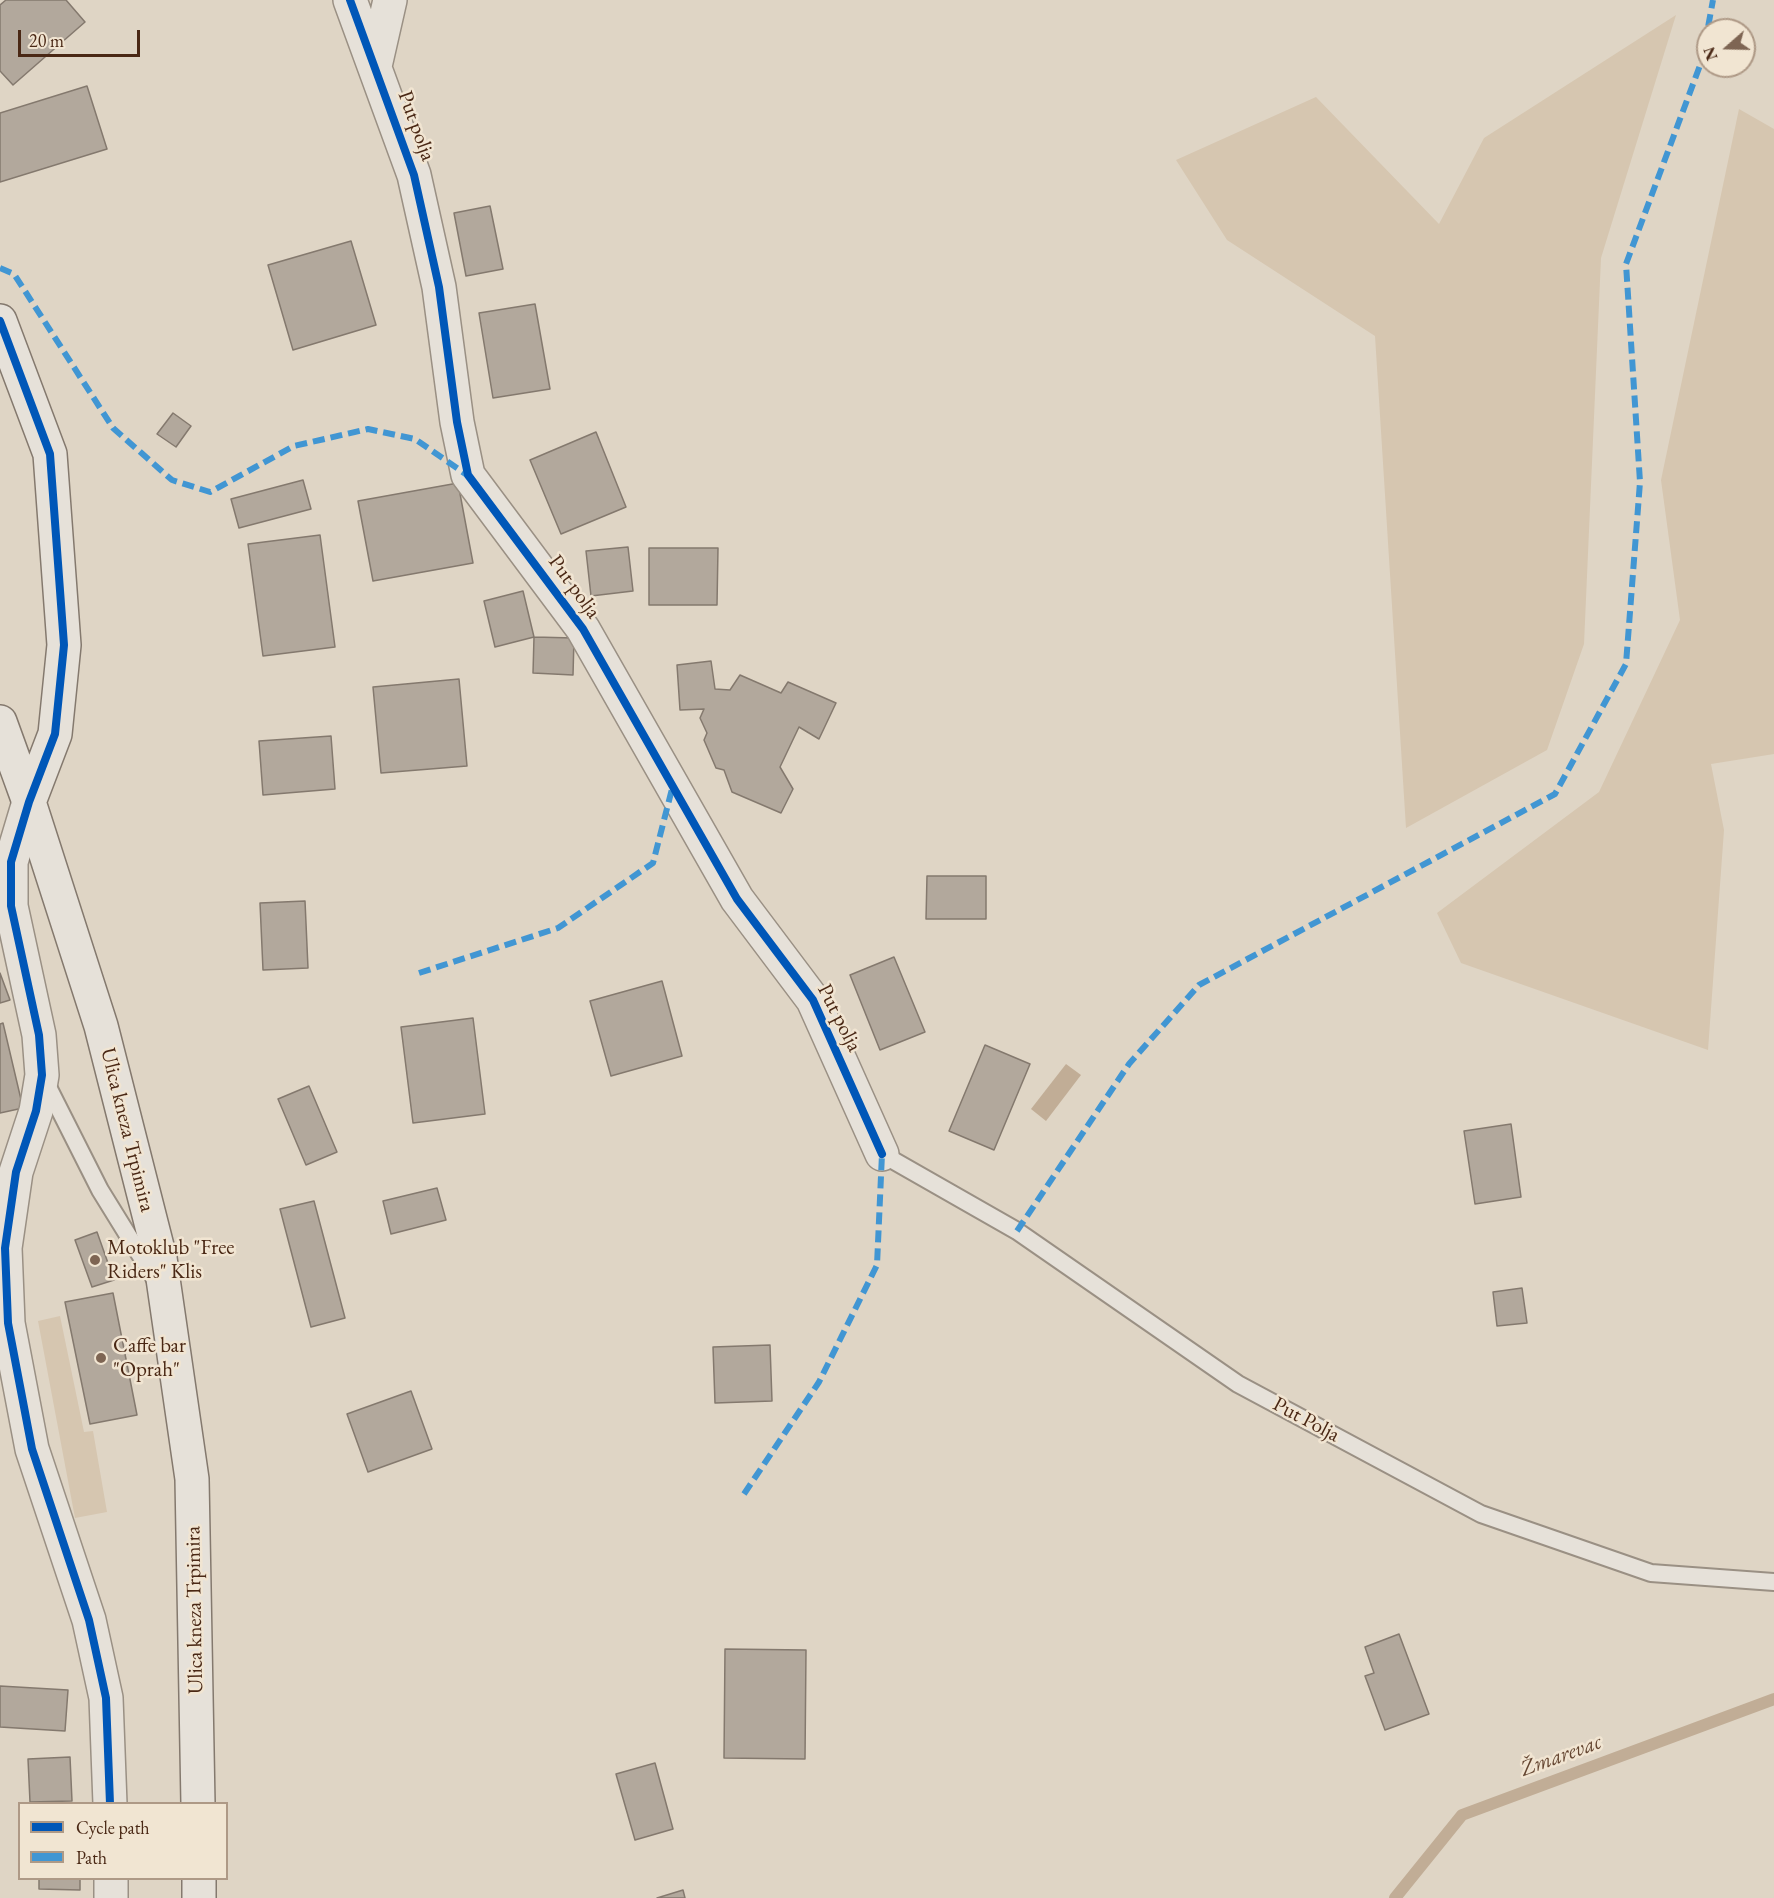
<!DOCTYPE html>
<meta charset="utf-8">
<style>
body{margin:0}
#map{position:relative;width:1774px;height:1898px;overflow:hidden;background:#dfd5c5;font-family:"EB Garamond",serif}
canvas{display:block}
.legend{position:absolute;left:18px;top:1802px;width:210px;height:78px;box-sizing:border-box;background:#f1e5d2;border:2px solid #ae9986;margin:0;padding:8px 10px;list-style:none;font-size:18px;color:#4a2815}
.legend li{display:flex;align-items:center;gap:12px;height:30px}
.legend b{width:30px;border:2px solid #ae9986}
.north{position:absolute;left:1696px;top:18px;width:60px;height:60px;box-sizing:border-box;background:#f1e5d2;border:2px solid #ae9986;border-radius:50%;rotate:250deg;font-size:16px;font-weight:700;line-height:24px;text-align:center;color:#4a2815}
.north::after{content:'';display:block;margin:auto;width:21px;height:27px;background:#7e6553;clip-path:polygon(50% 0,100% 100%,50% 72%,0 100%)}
.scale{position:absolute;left:18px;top:30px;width:122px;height:27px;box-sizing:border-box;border:3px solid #4a2815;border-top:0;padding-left:8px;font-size:18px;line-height:21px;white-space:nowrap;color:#4a2815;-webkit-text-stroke:4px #f1e5d2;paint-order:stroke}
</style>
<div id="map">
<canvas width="1774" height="1898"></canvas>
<ul class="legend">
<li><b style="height:8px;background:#0057b8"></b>Cycle path</li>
<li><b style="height:8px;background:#4196d3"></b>Path</li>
</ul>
<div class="north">N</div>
<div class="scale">20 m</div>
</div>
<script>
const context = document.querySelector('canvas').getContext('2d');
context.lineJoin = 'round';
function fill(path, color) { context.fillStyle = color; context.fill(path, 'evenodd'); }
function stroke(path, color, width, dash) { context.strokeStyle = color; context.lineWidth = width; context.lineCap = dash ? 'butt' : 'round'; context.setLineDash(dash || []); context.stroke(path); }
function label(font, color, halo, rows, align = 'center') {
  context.font = font + ' "EB Garamond",serif'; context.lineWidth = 5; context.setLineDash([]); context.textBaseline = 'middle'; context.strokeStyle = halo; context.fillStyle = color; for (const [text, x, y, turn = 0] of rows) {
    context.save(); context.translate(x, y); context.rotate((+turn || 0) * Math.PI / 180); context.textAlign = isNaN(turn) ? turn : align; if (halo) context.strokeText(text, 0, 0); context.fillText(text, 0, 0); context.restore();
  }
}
fill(new Path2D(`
 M1676 15 1601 258 1584 644 1547 750 1406 828 1375 336 1227 240 1176 160 1316 97 1439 224 1484 138Z
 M1739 109 1774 129V754L1711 764 1724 830 1708 1050 1461 963 1437 913 1599 792 1680 620 1661 480Z
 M60 1316 84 1432 93 1431 107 1512 75 1518 38 1321Z`), '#d6c6b0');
fill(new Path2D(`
 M1066 1064 1081 1075 1046 1121 1031 1109Z`), '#c1ad96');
stroke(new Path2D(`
 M1395 1898 1462 1815 1774 1699`), '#c1ad96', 12);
const building = new Path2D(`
 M6 0H66L85 22 13 85 0 71V5Z
 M87 86 107 149 0 182V113Z
 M490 206 503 269 466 276 454 213Z
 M351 241 376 325 293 350 268 265Z
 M535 304 550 389 493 398 479 313Z
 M173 413 191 426 176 447 157 434Z
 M596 432 626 507 561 534 530 460Z
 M303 480 311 509 239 528 231 499Z
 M458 483 473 563 373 581 358 501Z
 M320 535 335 647 263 656 248 544Z
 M628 547 633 591 591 596 586 551Z
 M649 548H718L717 605H649Z
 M523 591 534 637 495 647 484 601Z
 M534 637 574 638 573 675 533 673Z
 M711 661 715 689 730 690 740 675 781 693 788 682 836 703 819 739 799 727 780 767 793 789 781 813 732 792 724 770 716 768 704 740 707 733 700 718 704 709 680 710 677 665Z
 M459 679 467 766 381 773 373 687Z
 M331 736 335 789 263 795 259 741Z
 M927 876H986V919H926Z
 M305 901 308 968 263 970 260 903Z
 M894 957 925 1032 880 1050 850 975Z
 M0 973 10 1000 0 1003Z
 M662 981 682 1056 611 1076 590 1001Z
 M473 1018 485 1114 413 1123 401 1027Z
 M3 1023 23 1108 0 1113V1024Z
 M985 1045 1030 1064 994 1150 949 1131Z
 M309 1086 337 1152 306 1165 278 1099Z
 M1511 1124 1521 1197 1475 1204 1464 1131Z
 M437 1188 446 1220 391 1234 383 1201Z
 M314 1201 345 1318 311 1327 280 1209Z
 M97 1232 114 1280 92 1287 75 1240Z
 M1522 1288 1527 1323 1497 1326 1493 1292Z
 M113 1293 137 1415 90 1424 65 1302Z
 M770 1345 772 1401 715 1403 713 1347Z
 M411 1391 432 1449 368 1472 347 1414Z
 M1399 1634 1429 1714 1385 1730 1365 1676 1374 1673 1365 1647Z
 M725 1649 806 1650 805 1759 724 1758Z
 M0 1686 68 1690 65 1731 0 1727Z
 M70 1757 72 1801 30 1802 28 1759Z
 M655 1763 673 1829 635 1840 616 1774Z
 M39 1878H80V1890L39 1889Z
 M683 1890 685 1898H657Z`);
fill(building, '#b2a89c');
stroke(building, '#84796e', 1.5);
const lane = new Path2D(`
 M45 1081 100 1190 155 1279
 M882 1154 1017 1231 1238 1384 1481 1514 1651 1573 1774 1582`);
const street = new Path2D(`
 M350 0 414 175 439 287 457 422 468 475 583 629 737 899 813 1000 882 1154
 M375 66 390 0
 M29 802 11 862V906L39 1035 42 1075 36 1111 16 1172 5 1248 8 1323 32 1449 89 1620 106 1698 110 1804
 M111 1878V1898`);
const secondary = new Path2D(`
 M0 321 50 454 64 645 55 734 29 802
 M0 722 29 802 101 1026 160 1258 192 1479 198 1804
 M199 1878V1898`);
stroke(lane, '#9a9084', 20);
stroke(street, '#9a9084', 36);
stroke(secondary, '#84796e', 36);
stroke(lane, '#e6e1d9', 16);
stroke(street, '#e6e1d9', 33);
stroke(secondary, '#e6e1d9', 33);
stroke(new Path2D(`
 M0 268 14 274 113 428 172 480 210 492 294 446 368 429 415 439 467 475
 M419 973 558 928 653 863 673 785
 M1017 1231 1129 1064 1199 985 1555 794 1626 664 1640 482 1626 264 1702 60 1713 0
 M744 1494 819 1382 877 1265 882 1154`), '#4196d3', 6, [12, 6]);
stroke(new Path2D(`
 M350 0 414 175 439 287 457 422 468 475 583 629 737 899 813 1000 882 1154
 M0 321 50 454 64 645 55 734 29 802 11 862V906L39 1035 42 1075 36 1111 16 1172 5 1248 8 1323 32 1449 89 1620 106 1698 110 1804`), '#0057b8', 8);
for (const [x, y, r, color] of [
 [95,1260,6,"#7e6553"],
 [101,1358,6,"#7e6553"]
]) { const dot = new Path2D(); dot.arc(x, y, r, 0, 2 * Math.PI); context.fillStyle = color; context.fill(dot); stroke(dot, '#f1e5d2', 2); }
label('21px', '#4a2815', '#f1e5d2', [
 ["Put polja",416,126,70],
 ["Put polja",574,587,54],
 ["Put polja",839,1018,63],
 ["Ulica kneza Trpimira",127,1130,76],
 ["Put Polja",1306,1420,28],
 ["Ulica kneza Trpimira",195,1610,-91]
]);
label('21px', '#4a2815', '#f1e5d2', [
 ["Motoklub \"Free",107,1248],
 ["Riders\" Klis",107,1272],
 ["Caffe bar",113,1346],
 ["\"Oprah\"",113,1370]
], 'left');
label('italic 22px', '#644530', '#f1e5d2', [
 ["Žmarevac",1561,1756,-20]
]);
</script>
